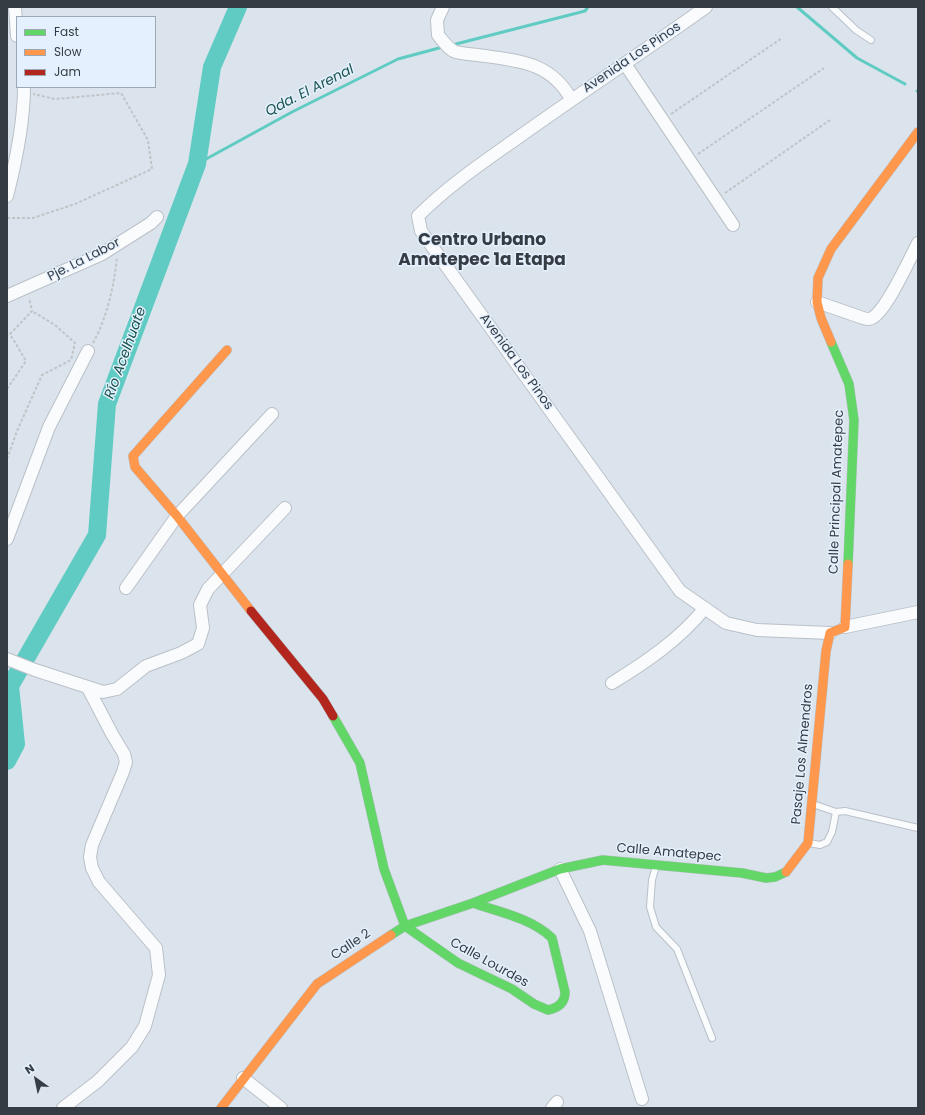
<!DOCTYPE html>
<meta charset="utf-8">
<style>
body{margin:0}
#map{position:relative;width:925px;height:1115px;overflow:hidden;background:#dbe4ed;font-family:Poppins,sans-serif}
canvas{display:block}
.frame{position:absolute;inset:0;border:8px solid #363c43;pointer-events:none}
.legend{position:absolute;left:16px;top:16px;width:140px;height:72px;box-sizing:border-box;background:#e4f0fe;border:1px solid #9ea8b3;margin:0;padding:5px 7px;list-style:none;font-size:12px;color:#363c43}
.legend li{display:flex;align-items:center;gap:8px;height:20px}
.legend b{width:20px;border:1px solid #9ea8b3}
.north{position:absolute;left:16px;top:1059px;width:40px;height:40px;-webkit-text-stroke:3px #e4f0fe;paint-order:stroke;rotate:327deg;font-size:11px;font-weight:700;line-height:16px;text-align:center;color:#363c43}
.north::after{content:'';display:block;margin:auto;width:14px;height:18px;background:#363c43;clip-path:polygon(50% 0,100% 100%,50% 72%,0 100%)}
</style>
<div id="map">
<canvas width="925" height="1115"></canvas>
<div class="frame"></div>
<ul class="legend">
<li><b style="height:5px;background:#63d668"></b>Fast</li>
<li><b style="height:5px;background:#ff974d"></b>Slow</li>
<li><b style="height:5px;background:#b3261e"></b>Jam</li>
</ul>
<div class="north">N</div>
</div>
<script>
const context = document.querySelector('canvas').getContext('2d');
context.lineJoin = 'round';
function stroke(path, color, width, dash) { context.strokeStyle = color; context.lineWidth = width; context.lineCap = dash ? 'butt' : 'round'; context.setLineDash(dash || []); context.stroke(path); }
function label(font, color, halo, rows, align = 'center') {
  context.font = font + ' Poppins,sans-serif'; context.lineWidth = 3; context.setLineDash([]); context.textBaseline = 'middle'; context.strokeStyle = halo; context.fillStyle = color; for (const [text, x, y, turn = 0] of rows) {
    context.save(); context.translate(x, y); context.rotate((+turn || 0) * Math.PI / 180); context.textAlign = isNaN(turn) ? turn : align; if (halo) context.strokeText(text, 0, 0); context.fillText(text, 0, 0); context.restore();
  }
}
stroke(new Path2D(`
 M797 7 857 58 905 84
 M456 44 585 11 588 7
 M917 91H918
 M197 164 292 112 398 59 439 48
 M7 688 10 686`), '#60cbc2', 3);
stroke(new Path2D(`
 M7 761 16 744 10 686 97 535 107 404 197 164 212 67 238 7`), '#60cbc2', 18);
const lane = new Path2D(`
 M832 7 856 30 871 40
 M813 804 836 812 845 811 918 828
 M809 843 820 845 827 842 832 832 836 812
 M656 866 652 880 650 907 656 927 677 949 712 1038`);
const street = new Path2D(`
 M15 7 17 36
 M443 7 437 20 438 35C443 41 449 50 456 52 463 54 471 54 478 55 517 61 550 61 571 99
 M706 7C643 52 579 94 516 139 482 163 448 186 418 216L421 231 680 591 726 623 757 630 830 633
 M625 64 733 225
 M7 196C16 161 24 123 24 87
 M7 296 102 254 151 223 157 217
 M817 302 863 318C867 319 869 320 872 318 887 310 909 260 918 243
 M7 539 49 427 88 351
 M126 588 177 516 272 414
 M845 627 918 612
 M7 659 35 670 103 692 117 689 146 666 181 653 198 644 203 628 200 605 208 589 285 508
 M612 683C646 662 679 640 705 608
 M560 869 590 931 642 1099
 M243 1078 281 1108
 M63 1108 98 1081 132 1047 145 1026 159 975 156 948 99 882 92 868 90 857 92 845 123 772 126 762 124 754 112 734 88 688
 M552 1108 557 1102`);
const fast = new Path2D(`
 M831 342 849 384 854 420 848 564
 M333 716 360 763 384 869 405 926
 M405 926 458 963 512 989 534 1004 548 1010C558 1008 565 1003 565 992L552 938C531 918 499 912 473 903
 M391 935 405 926 473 903 560 869 603 860 742 873 766 878 775 877 786 872`);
const slow = new Path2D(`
 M831 342 821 318 817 302 818 278 831 249 918 132
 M227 350 133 456 135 467 177 516 251 611
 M786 872 808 843 826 651 830 633 845 627 848 564
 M221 1108 317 984 391 935`);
const jam = new Path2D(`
 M251 611 323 699 333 716`);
stroke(lane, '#bac0c8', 8);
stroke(street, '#bac0c8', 14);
stroke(fast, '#bac0c8', 10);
stroke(slow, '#bac0c8', 10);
stroke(jam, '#bac0c8', 10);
stroke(new Path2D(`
 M671 114 782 38
 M698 154 824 68
 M725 193 830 120
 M7 218H33L75 204 152 169 148 140 121 93 55 99 33 94
 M93 343C107 318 114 286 117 257
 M7 389 26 361 10 334 32 311 29 298
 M7 459 17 431 42 375 71 360 75 343 55 325 32 311`), '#c0c4c6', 2, [3, 2]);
stroke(lane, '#fafbfc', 6);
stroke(street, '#fafbfc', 12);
stroke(fast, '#63d668', 9);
stroke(slow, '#ff974d', 9);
stroke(jam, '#b3261e', 9);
label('13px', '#363c43', '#e4f0fe', [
 ["Avenida Los Pinos",632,58,-34],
 ["Pje. La Labor",84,260,-27],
 ["Avenida Los Pinos",516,362,54],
 ["Calle Principal Amatepec",837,492,-88],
 ["Pasaje Los Almendros",803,754,-85],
 ["Calle Amatepec",669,853,5],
 ["Calle 2",351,945,-34],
 ["Calle Lourdes",489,963,29]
]);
label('italic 14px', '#1a544c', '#e4f0fe', [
 ["Qda. El Arenal",310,91,-27],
 ["Río Acelhuate",126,353,-70]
]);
label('bold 17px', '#363c43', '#e4f0fe', [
 ["Centro Urbano",482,241],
 ["Amatepec 1a Etapa",482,261]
]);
</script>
